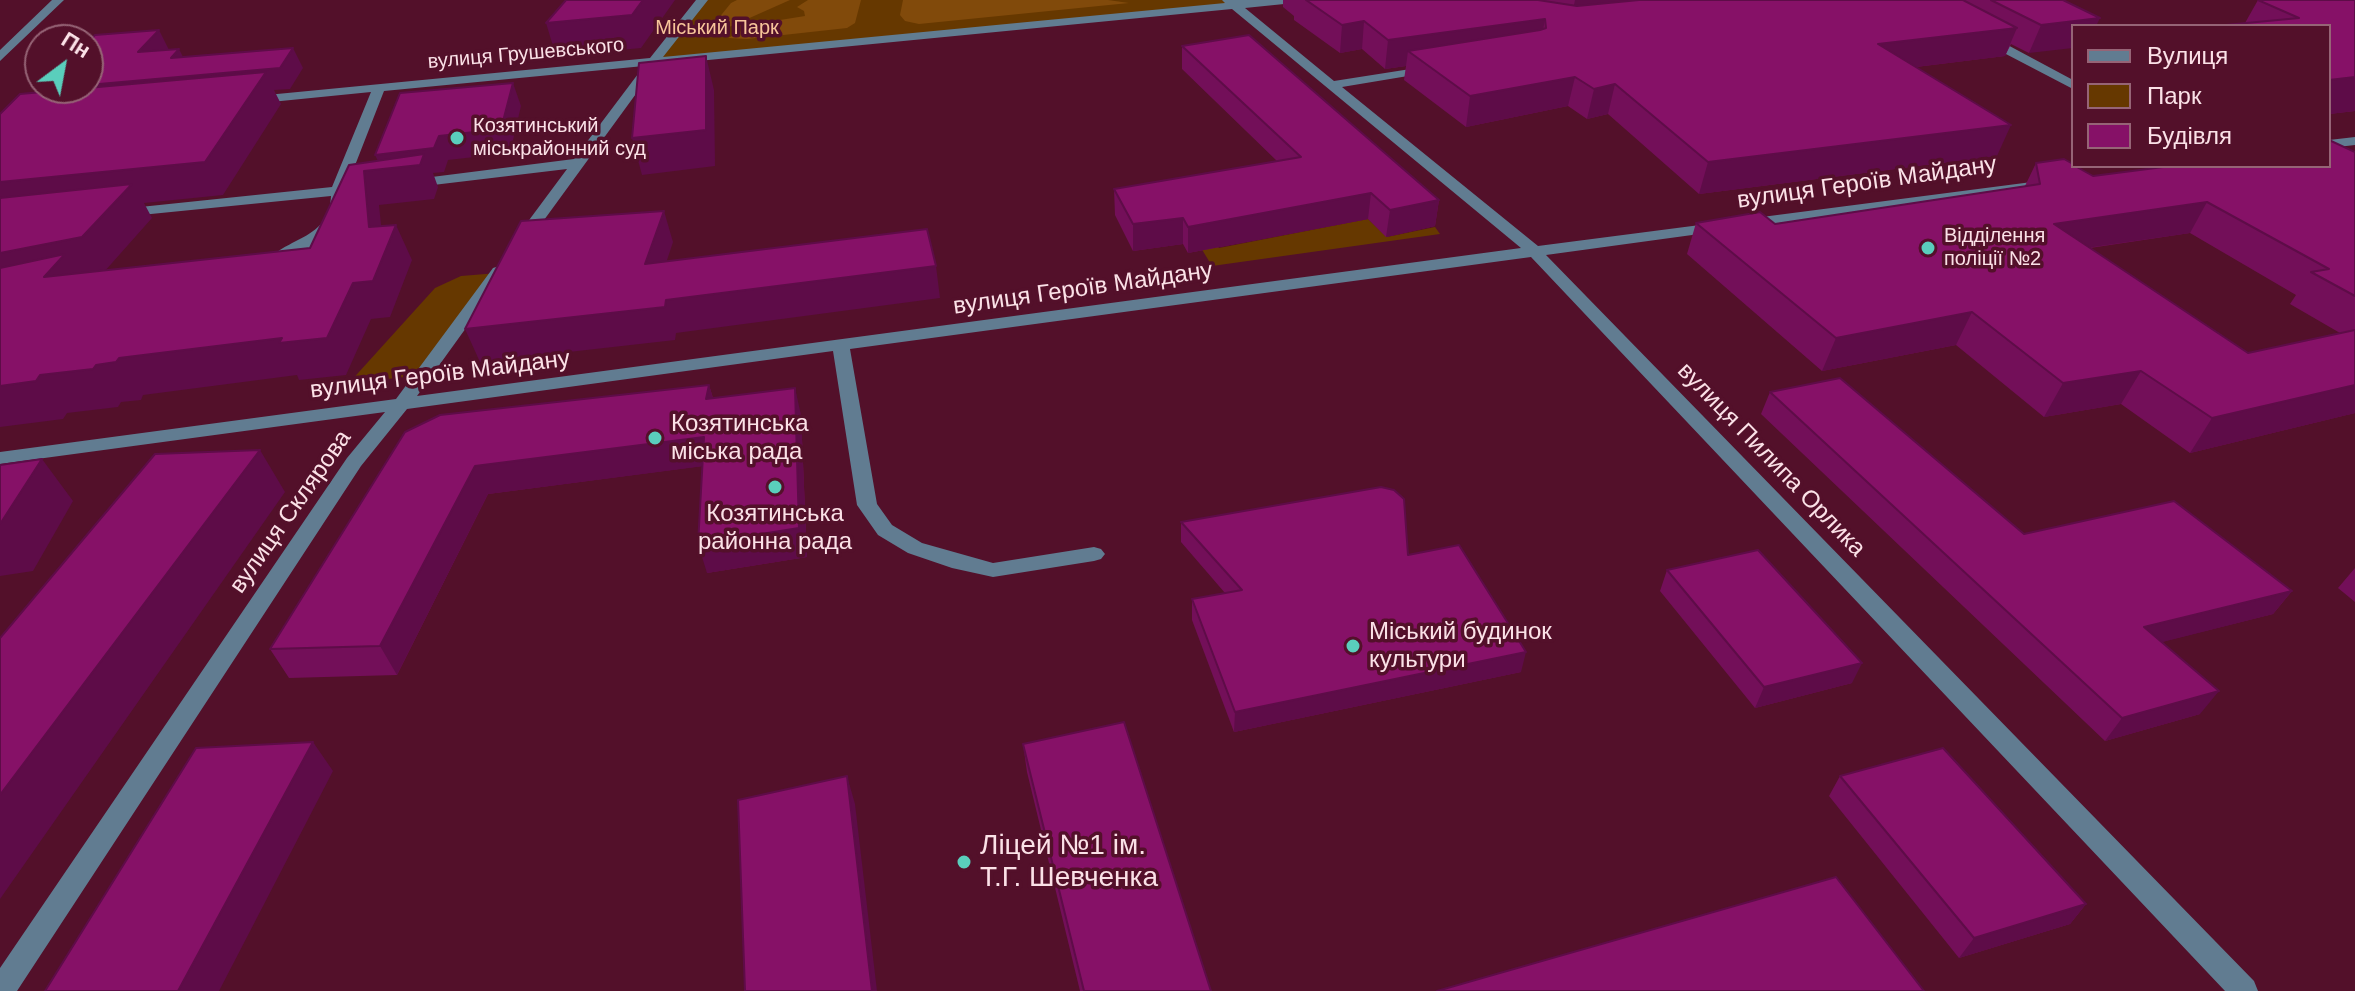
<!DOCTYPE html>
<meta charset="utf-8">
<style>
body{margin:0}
#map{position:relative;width:2355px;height:991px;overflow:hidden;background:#53102a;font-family:Arial,sans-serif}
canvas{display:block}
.legend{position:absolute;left:2071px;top:24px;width:260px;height:144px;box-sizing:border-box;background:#53102a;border:2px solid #966476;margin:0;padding:10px 14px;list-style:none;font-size:24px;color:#fbe1e7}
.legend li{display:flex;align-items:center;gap:16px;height:40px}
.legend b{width:40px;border:2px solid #966476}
.north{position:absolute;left:24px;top:24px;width:80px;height:80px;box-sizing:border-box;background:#53102a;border:2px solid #966476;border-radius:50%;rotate:32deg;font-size:22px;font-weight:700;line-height:32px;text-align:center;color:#fbe1e7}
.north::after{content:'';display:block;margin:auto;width:28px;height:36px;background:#5acebc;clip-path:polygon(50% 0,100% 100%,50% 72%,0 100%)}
</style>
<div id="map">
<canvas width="2355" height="991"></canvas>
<ul class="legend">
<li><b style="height:10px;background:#617c91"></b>Вулиця</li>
<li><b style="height:22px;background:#663800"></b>Парк</li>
<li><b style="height:22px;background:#861167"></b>Будівля</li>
</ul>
<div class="north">Пн</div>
</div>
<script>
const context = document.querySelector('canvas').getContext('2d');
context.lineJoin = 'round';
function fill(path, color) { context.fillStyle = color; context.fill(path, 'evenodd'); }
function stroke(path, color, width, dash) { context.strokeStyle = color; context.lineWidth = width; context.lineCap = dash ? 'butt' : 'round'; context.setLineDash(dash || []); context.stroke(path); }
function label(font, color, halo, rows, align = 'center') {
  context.font = font + ' Arial,sans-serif'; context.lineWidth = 7; context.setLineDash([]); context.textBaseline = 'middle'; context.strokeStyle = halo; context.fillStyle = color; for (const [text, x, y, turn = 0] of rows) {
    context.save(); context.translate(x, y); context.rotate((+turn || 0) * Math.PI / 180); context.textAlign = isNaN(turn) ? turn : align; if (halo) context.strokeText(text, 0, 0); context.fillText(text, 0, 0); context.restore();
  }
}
fill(new Path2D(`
 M701 0H1228L1235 6 653 62Z
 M1177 196 1219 248 1368 219 1387 237 1435 227 1440 234 1212 266 1170 197Z
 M498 273 425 375 349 383 435 288 461 276Z`), '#663800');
fill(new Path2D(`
 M737 0H790L727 28 709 30 731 3Z
 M808 0H861L855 23 847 28 747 39 728 38 755 24 805 16 804 11 797 7Z
 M903 0H1108L1129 3 919 24 905 21 900 15Z`), '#814a0b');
fill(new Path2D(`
 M52 0H64L0 61V50Z
 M696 0H708L663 57 1225 3 1222 0H1300L1294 3 1245 8 1334 81 1436 65V71L1432 72 1342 87 1538 246 2055 179V185L2050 186 1546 255 2254 981 2258 991H2225L1531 257 850 349 877 504 892 525 922 543 993 563 1094 547 1101 549 1105 554 1101 559 1094 561 993 577 952 568 908 553 878 535 857 505 833 351 407 409 361 466 17 991H0V968L347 458 385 412 0 464V452L396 399 493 268 499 266 507 271 417 396 1521 248 1232 9 657 65 528 242 523 244 515 239 567 169 408 188 401 184 408 180 574 159 644 66 384 91 345 191C345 228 316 248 285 260L279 262 271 257C294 236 329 237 331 196L121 217 114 213 121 209 332 187 371 92 251 104 246 103V97L650 58Z
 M1981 35H1989L2073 80V89L1981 41Z
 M2355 137V145L2329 148V140Z`), '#617c91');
fill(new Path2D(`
 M1283 0H2063L2029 53 2011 44 2005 56 1916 67 1997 156 1699 194 1608 114 1587 119 1568 106 1466 127 1404 80 1406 66 1385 69 1362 49 1340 53 1294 20V16L1283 7Z
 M2258 0H2355V111L2329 114V26L2245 23Z
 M1182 46 1439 200 1435 226 1386 237 1368 219 1188 253 1183 244 1133 251 1115 215 1114 189 1277 161 1182 69Z
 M2355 152V413L2190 453 2121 404 2044 417 1956 345 1822 371 1687 254 1696 223 1775 224 2025 186 2036 163 2093 176ZM2190 233 2296 295 2290 304 2340 333 2248 353 2090 248Z
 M709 385 713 398 801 415 807 557 707 573 702 466 488 494 397 675 289 678 270 649 440 415Z
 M1770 392 2024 534 2292 591 2273 614 2161 642 2200 714 2105 741 1761 414Z
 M1181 522 1408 555 1521 672 1234 732 1192 620V599L1225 593 1181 542Z
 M2355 568V602L2338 588Z
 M1667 570 1852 683 1755 708 1660 591Z
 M1023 744 1211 991H1080L1027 772Z
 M1840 776 2086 904 2070 924 1959 958 1829 796Z`), '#730f59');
fill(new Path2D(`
 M643 0H675L641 48 556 56 546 23Z
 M1575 0H1774L1571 20Z
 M2100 18 2096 26H2073V48L2029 53 2041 25Z
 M1545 19 1540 47 1408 51 1406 66 1385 69 1388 40Z
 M1364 21 1362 49 1340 53 1342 25Z
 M2017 28 2005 56 1867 73 1878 44Z
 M159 30 169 50 138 52Z
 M293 48 303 68 290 89 274 90 281 104 223 195 144 203 152 218 104 272 0 293V182L54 111 41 90 59 88H88V85L171 58 179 49 189 69Z
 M706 56 714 90 715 166 642 175 632 138Z
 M1575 77 1568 106 1466 127 1470 96Z
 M2355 77V111L2329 114V80Z
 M513 83 521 106 510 153 448 160 444 172 433 173 438 187 434 199 379 205 384 254 396 225 412 260 390 317 371 319 346 375 299 380 297 375 143 395 141 400 121 402 118 407 67 413 63 419 0 427V386L40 375 96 365 369 227 364 171 382 169 375 155 439 136Z
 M1615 84 1608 114 1587 119 1594 89Z
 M2011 125 1997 156 1699 194 1708 162Z
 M1371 193 1368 219 1188 253V227Z
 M1439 200 1435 226 1386 237 1390 210Z
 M2207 202 2190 233 2038 255 2054 224Z
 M664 211 673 242 655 296 645 264Z
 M1183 218V244L1133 251V224Z
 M936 266 940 298 676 333 675 340 480 362 465 329 666 300Z
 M1972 312 1956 345 1822 371 1836 338Z
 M2141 371 2121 404 2044 417 2063 383Z
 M709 385 717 412 706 399Z
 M2355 385V413L2190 453 2212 418Z
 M795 388 801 415 807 557 707 573 698 544Z
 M704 437 712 465 488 494 397 675 380 646 475 466Z
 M260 450 285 492 0 899V795Z
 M42 459 73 501 33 571 0 576V524Z
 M2292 591 2273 614 2127 651 2144 627Z
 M1526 652 1521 672 1234 732 1235 712Z
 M1862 663 1852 683 1755 708 1764 687Z
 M2219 691 2200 714 2105 741 2122 718Z
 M313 742 333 771 219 991H178Z
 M847 776 855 804 877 991H872Z
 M2086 904 2070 924 1959 958 1974 938Z`), '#5e0c48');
const building = new Path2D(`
 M566 0H643L632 15 546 23Z
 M1306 0H1538L1577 6 1639 0H1963L2017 28 1878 44 2011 125 1708 162 1615 84 1594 89 1575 77 1470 96 1408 51 1540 30 1546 28 1545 19 1388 40 1364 21 1342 25Z
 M1991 0H2063L2100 18 2041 25Z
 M2258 0H2355V77L2329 80V26H2215L2299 18Z
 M159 30 138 52 179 49 171 58 293 48 280 68 88 85V42L95 35Z
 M1249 35 1439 200 1390 210 1371 193 1188 227 1183 218 1133 224 1114 189 1301 157 1182 46Z
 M706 56V130L632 138 639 63Z
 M266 72 205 162 0 182V114L20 94Z
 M513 83 501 129 439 136 434 148 375 155 400 93Z
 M2329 140 2355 152V296L2311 272 2329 269 2207 202 2054 224 2248 353 2355 330V385L2212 418 2141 371 2063 383 1972 312 1836 338 1696 223 1760 212 1775 224 2040 184 2036 163 2064 159 2073 164V166H2075L2093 176 2171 166H2329Z
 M424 154 420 165 364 171 369 227 396 225 373 281 353 283 327 338 279 343 282 338 119 358 116 362 96 365 93 369 40 375 36 381 0 386V268L65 254 44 277 310 248 349 165Z
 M132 184 82 237 0 253V198Z
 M664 211 645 264 927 229 936 266 666 300 665 307 465 329 521 221Z
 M1840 378 2024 534 2174 501 2292 591 2144 627 2219 691 2122 718 1770 392Z
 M709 385 706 399 795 388 799 528 698 544 704 437 475 466 380 646 270 649 405 432 440 415Z
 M260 450 0 795V638L155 454Z
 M42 459 0 524V465Z
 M1381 487 1394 490 1404 499 1408 555 1459 545 1526 652 1235 712 1192 599 1242 590 1181 522Z
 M1758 550 1862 663 1764 687 1667 570Z
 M1124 722 1211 991H1084L1023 744Z
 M313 742 178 991H45L196 748Z
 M1943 748 2086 904 1974 938 1840 776Z
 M847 776 872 991H745L738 800Z
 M1836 877 1924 991H1437Z`);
fill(building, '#861167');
stroke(building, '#5e0c48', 2);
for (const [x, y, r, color] of [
 [457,138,8,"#5acebc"],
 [1928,248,8,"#5acebc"],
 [655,438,8,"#5acebc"],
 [775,487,8,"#5acebc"],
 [1353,646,8,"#5acebc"],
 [964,862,8,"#5acebc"]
]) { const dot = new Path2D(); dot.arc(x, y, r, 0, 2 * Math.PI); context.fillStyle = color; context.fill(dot); stroke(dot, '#53102a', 3); }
label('20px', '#f7c59a', '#53102a', [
 ["Міський Парк",717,28]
]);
label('20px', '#fbe1e7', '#53102a', [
 ["вулиця Грушевського",526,54,-5]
]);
label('20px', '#fbe1e7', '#53102a', [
 ["Козятинський",473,126],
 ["міськрайонний суд",473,149],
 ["Відділення",1944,236],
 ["поліції №2",1944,259]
], 'left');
label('24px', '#fbe1e7', '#53102a', [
 ["вулиця Героїв Майдану",1867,183,-8],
 ["вулиця Героїв Майдану",1083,289,-8],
 ["вулиця Героїв Майдану",440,375,-7],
 ["вулиця Пилипа Орлика",1771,460,46],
 ["вулиця Склярова",291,512,-55]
]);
label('24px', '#fbe1e7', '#53102a', [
 ["Козятинська",671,424],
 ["міська рада",671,452],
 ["Козятинська",775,514,"center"],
 ["районна рада",775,542,"center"],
 ["Міський будинок",1369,632],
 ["культури",1369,660]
], 'left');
label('28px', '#fbe1e7', '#53102a', [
 ["Ліцей №1 ім.",980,846],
 ["Т.Г. Шевченка",980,878]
], 'left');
</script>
